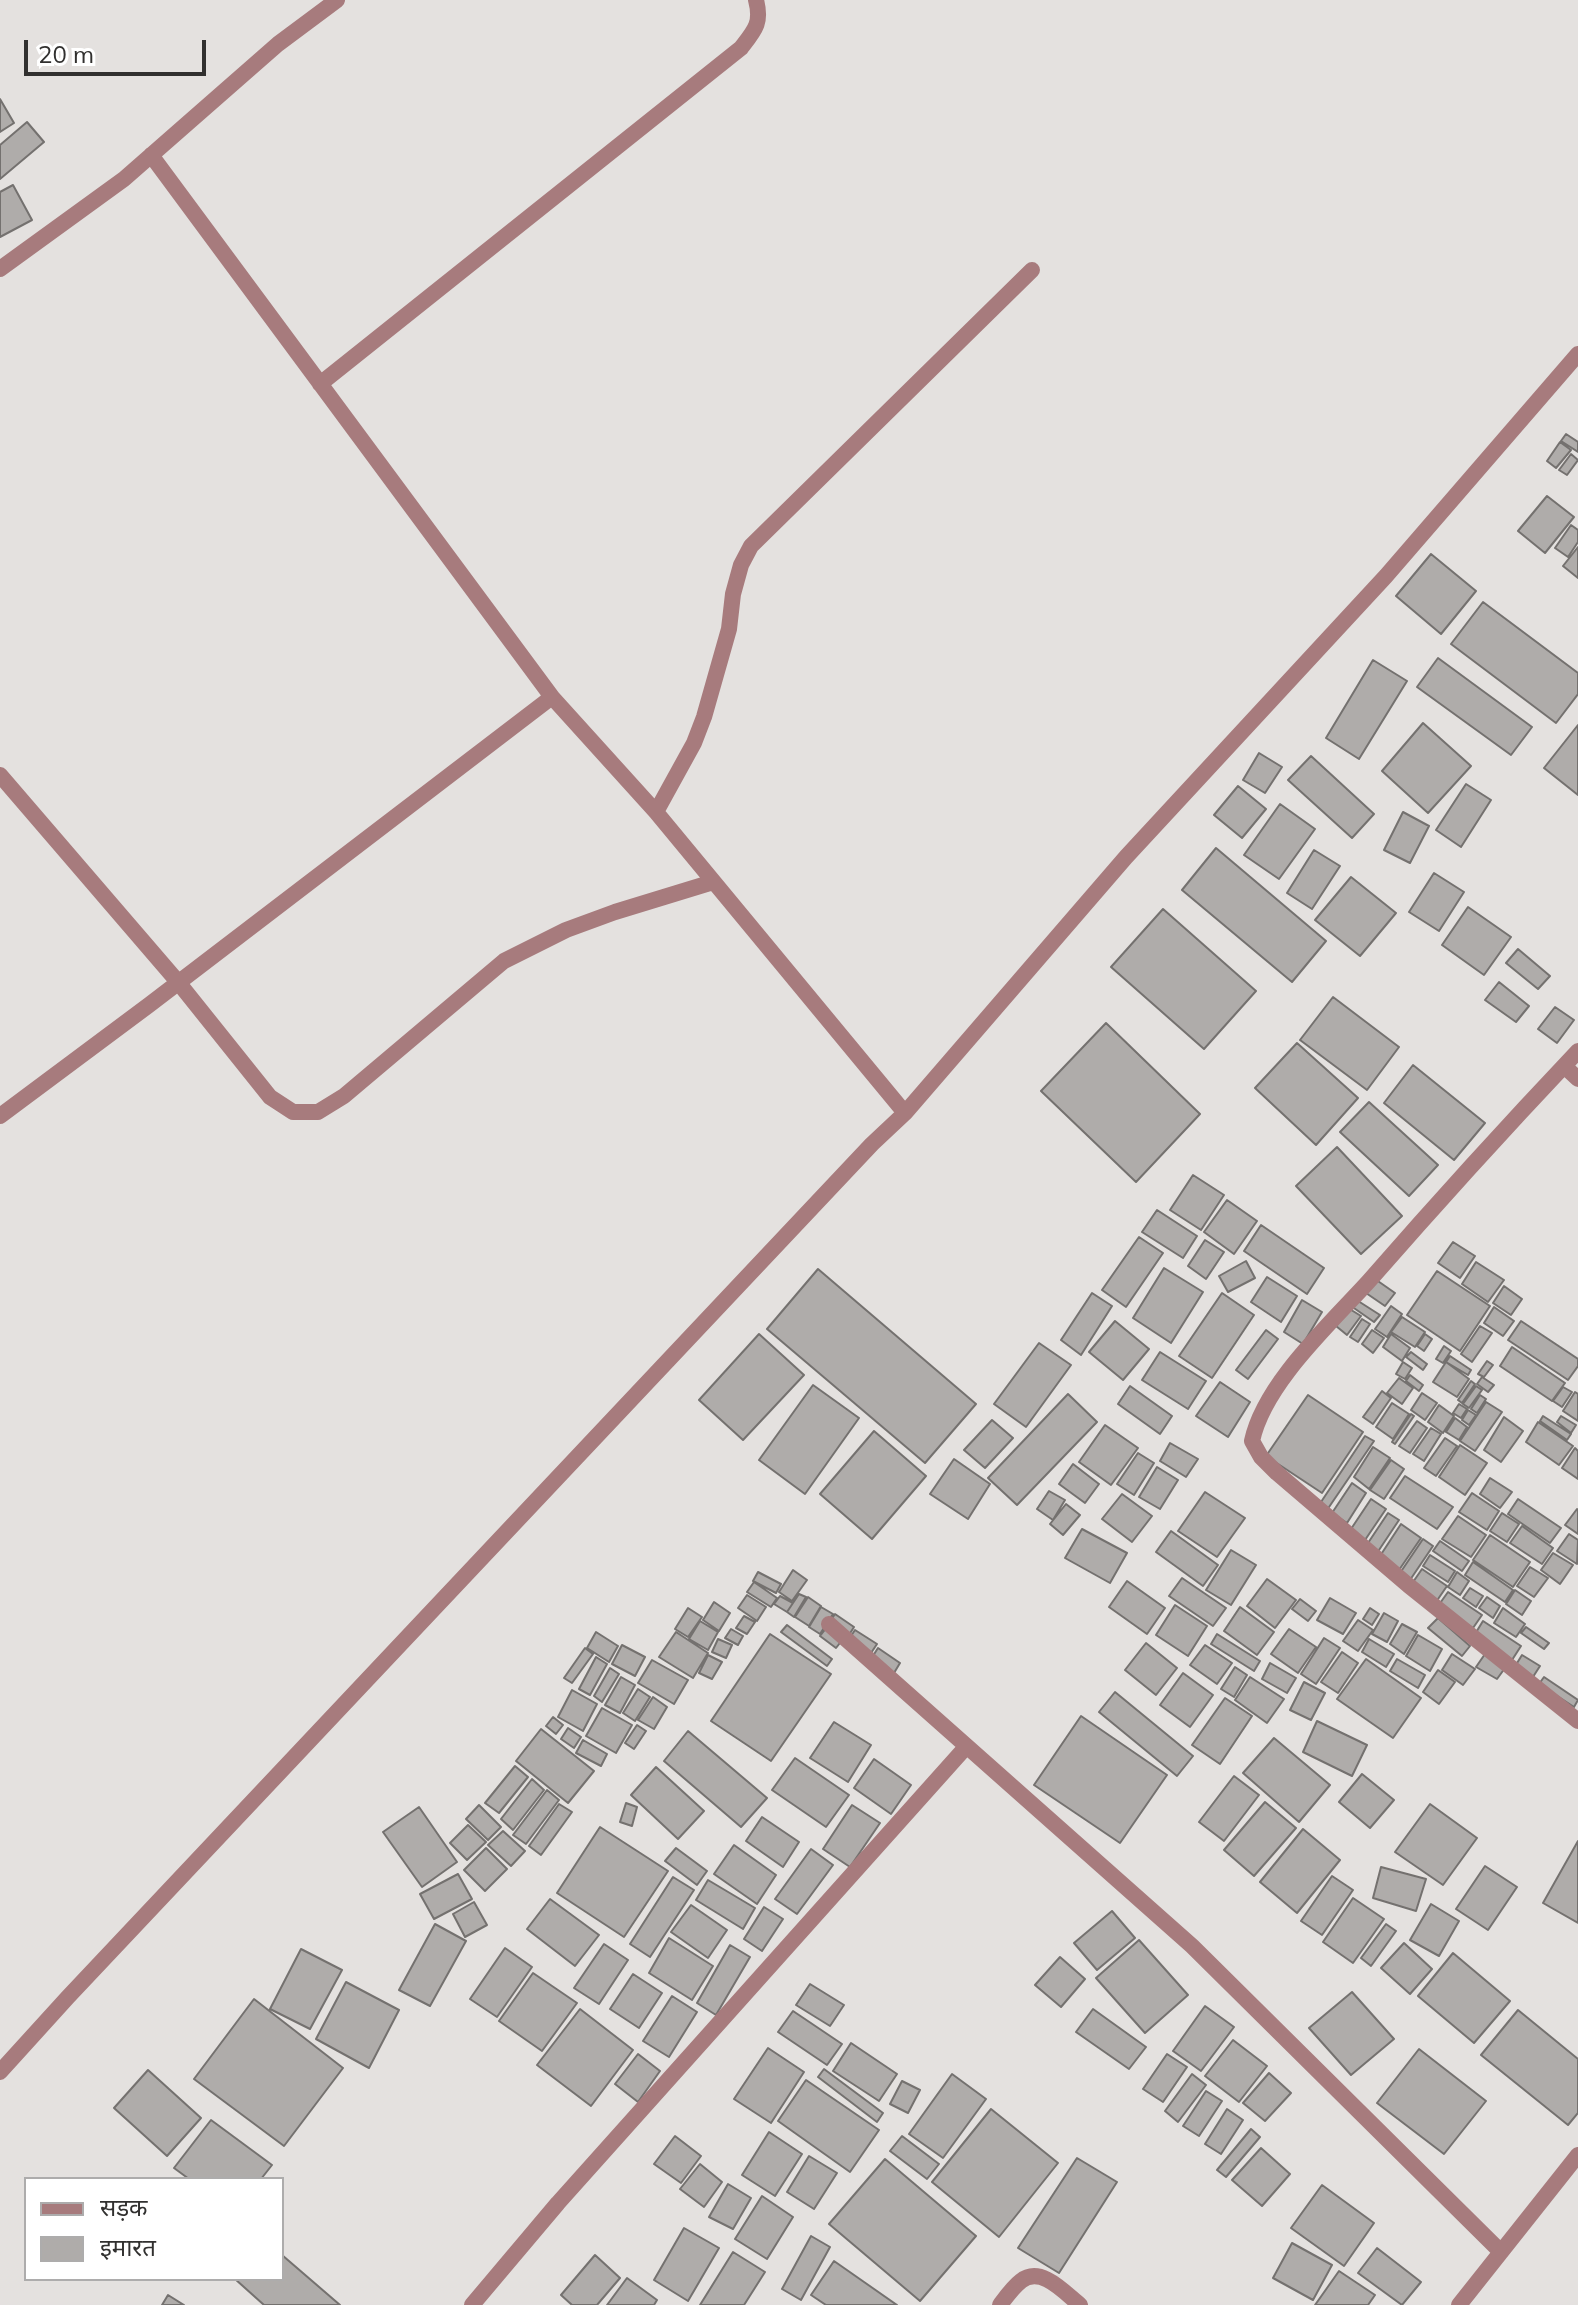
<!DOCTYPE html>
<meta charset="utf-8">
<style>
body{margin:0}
#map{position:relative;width:1578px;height:2305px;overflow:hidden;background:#e4e1df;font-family:Mulish,"Noto Sans Devanagari",sans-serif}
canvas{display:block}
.legend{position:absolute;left:24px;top:2177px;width:260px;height:104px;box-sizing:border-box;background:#fff;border:2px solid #adacac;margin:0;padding:10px 14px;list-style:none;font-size:24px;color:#31302f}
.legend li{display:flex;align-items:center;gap:16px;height:40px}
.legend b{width:40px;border:2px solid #adacac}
.scale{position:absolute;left:24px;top:40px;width:182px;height:36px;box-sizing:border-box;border:4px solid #31302f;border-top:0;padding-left:10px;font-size:24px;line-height:28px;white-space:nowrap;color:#31302f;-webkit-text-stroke:6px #fff;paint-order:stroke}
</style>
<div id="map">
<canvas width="1578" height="2305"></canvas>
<ul class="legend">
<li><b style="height:10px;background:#a77b7d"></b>सड़क</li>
<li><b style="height:22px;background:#afacaa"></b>इमारत</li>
</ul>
<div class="scale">20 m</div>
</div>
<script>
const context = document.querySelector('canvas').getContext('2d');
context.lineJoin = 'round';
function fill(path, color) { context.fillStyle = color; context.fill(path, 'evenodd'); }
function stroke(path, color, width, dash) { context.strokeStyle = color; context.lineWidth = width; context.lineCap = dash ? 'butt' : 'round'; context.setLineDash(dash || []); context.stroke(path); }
const building = new Path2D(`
 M0 99 14 123 0 132Z
 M27 122 44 142 0 179V145Z
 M13 185 32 220 0 237V192Z
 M1566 434 1578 442V452L1561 441Z
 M1560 442 1571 450 1556 468 1547 461Z
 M1571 454 1578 460 1567 475 1559 470Z
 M1547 496 1574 517 1545 553 1518 531Z
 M1571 525 1578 530V542L1568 557 1555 548Z
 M1578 547V578L1563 566Z
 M1431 554 1476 591 1441 634 1396 596Z
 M1483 602 1578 673V694L1556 723 1451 644Z
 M1438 658 1532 727 1511 755 1417 687Z
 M1373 660 1407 681 1359 759 1326 738Z
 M1423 723 1471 766 1428 813 1382 771Z
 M1578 725V795L1544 768Z
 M1259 753 1282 767 1265 793 1243 780Z
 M1311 756 1374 814 1352 838 1288 780Z
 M1466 784 1491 800 1461 847 1436 830Z
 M1238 786 1266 809 1242 838 1214 815Z
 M1280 804 1315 829 1279 879 1244 855Z
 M1403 812 1429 826 1410 863 1384 850Z
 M1216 848 1326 941 1292 982 1182 890Z
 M1314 850 1340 866 1312 909 1287 893Z
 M1434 873 1464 892 1439 931 1409 912Z
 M1351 877 1396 913 1360 956 1315 920Z
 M1468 907 1511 937 1484 975 1442 945Z
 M1163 909 1256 991 1204 1049 1111 967Z
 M1518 949 1550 976 1538 989 1506 963Z
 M1499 982 1529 1006 1516 1022 1485 1000Z
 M1333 997 1399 1047 1367 1090 1300 1040Z
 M1555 1007 1574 1020 1557 1043 1538 1029Z
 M1106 1023 1200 1114 1136 1182 1041 1091Z
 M1297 1043 1358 1098 1316 1145 1255 1088Z
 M1413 1065 1485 1123 1454 1160 1384 1103Z
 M1369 1102 1438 1165 1409 1196 1340 1132Z
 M1337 1147 1402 1216 1361 1254 1296 1186Z
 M1193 1175 1224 1195 1201 1230 1170 1210Z
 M1227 1200 1257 1221 1234 1254 1204 1232Z
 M1157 1210 1197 1236 1183 1258 1142 1232Z
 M1261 1225 1324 1268 1307 1294 1244 1251Z
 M1139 1237 1163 1253 1126 1307 1102 1290Z
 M1205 1240 1224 1252 1206 1279 1188 1266Z
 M1453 1242 1475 1256 1460 1278 1438 1263Z
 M1246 1261 1255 1278 1228 1292 1219 1276Z
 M1476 1262 1504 1280 1488 1302 1462 1284Z
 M1164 1268 1203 1292 1171 1343 1133 1318Z
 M818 1269 976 1404 925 1463 767 1329Z
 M1437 1271 1490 1306 1460 1351 1407 1315Z
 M1267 1277 1297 1296 1281 1322 1251 1302Z
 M1375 1279 1395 1293 1385 1306 1366 1293Z
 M1504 1286 1522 1299 1511 1315 1493 1303Z
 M1092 1293 1112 1306 1081 1355 1061 1340Z
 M1222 1293 1254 1315 1212 1378 1179 1356Z
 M1355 1299 1380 1315 1374 1322 1351 1306Z
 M1302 1300 1322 1312 1303 1344 1284 1332Z
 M1391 1306 1402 1314 1387 1337 1375 1329Z
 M1494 1307 1514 1321 1503 1336 1484 1323Z
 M1348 1308 1361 1316 1347 1335 1336 1326Z
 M1402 1317 1425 1332 1415 1347 1391 1332Z
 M1362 1319 1370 1324 1358 1342 1350 1337Z
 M1115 1321 1149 1349 1123 1380 1089 1352Z
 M1521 1321 1578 1359V1366L1568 1380 1508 1340Z
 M1480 1326 1492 1333 1472 1362 1461 1354Z
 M1266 1330 1278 1339 1248 1379 1236 1370Z
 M1372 1330 1384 1338 1373 1353 1362 1344Z
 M759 1334 804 1375 743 1440 699 1400Z
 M1391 1334 1410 1348 1402 1361 1383 1347Z
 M1425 1334 1432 1339 1424 1351 1417 1346Z
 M1039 1343 1071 1365 1026 1427 994 1404Z
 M1444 1346 1451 1351 1443 1363 1436 1359Z
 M1512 1347 1565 1383 1552 1401 1500 1366Z
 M1160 1352 1206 1381 1188 1409 1142 1380Z
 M1411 1352 1427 1364 1423 1370 1406 1357Z
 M1450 1356 1471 1370 1468 1375 1446 1362Z
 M1487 1361 1493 1365 1484 1377 1478 1374Z
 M1403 1362 1412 1368 1405 1379 1396 1374Z
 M1446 1362 1469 1379 1457 1397 1433 1382Z
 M1410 1375 1423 1385 1419 1391 1406 1381Z
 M1482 1377 1494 1385 1488 1392 1477 1384Z
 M1399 1378 1413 1388 1402 1404 1387 1393Z
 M1471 1381 1475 1384 1462 1403 1458 1400Z
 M1220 1382 1250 1402 1228 1437 1196 1416Z
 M813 1385 859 1418 805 1494 759 1460Z
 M1130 1386 1172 1416 1160 1434 1118 1404Z
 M1476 1386 1482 1390 1469 1408 1463 1404Z
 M1563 1387 1572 1392 1562 1407 1553 1401Z
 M1382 1391 1391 1398 1373 1424 1363 1417Z
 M1575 1392 1578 1394V1421L1563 1411Z
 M1422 1393 1437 1403 1425 1420 1411 1410Z
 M1068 1394 1097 1422 1017 1505 988 1478Z
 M1308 1395 1363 1432 1322 1493 1266 1456Z
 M1480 1395 1486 1399 1477 1413 1471 1409Z
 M1486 1402 1502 1412 1475 1451 1460 1441Z
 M1392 1403 1409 1414 1393 1439 1376 1427Z
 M1459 1404 1467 1409 1461 1418 1453 1413Z
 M1439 1405 1454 1416 1443 1433 1428 1422Z
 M1468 1410 1476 1415 1469 1425 1462 1420Z
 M1411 1414 1414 1416 1395 1444 1392 1442Z
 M1543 1416 1571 1434 1567 1440 1540 1421Z
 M1561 1416 1576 1425 1571 1433 1557 1422Z
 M1504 1417 1523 1431 1501 1462 1484 1450Z
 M1455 1418 1467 1427 1459 1440 1446 1432Z
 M992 1420 1013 1438 985 1468 964 1450Z
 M1417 1421 1427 1428 1410 1453 1399 1446Z
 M1538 1422 1573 1446 1559 1465 1526 1442Z
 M1105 1425 1138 1448 1111 1485 1079 1462Z
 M1431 1428 1441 1434 1424 1461 1413 1454Z
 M874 1431 926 1476 872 1539 820 1494Z
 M1365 1436 1374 1441 1327 1510 1319 1505Z
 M1445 1438 1457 1446 1436 1476 1424 1468Z
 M1170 1443 1198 1459 1186 1477 1160 1461Z
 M1460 1445 1487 1463 1465 1495 1439 1477Z
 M1373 1447 1390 1458 1369 1489 1354 1477Z
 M1575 1448 1578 1451V1479L1562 1468Z
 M1138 1453 1154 1463 1134 1495 1117 1484Z
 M954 1459 990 1484 968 1519 930 1494Z
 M1391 1460 1404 1469 1384 1499 1370 1490Z
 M1073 1464 1099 1484 1085 1503 1059 1484Z
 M1157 1467 1178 1480 1160 1509 1139 1497Z
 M1405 1476 1453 1507 1437 1529 1390 1498Z
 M1490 1478 1512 1492 1500 1508 1480 1494Z
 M1352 1483 1366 1493 1347 1523 1332 1513Z
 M1049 1491 1065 1500 1053 1520 1037 1509Z
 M1205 1492 1245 1518 1217 1557 1178 1531Z
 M1472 1493 1499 1511 1487 1530 1459 1512Z
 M1122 1494 1152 1516 1132 1542 1102 1519Z
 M1371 1499 1386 1509 1363 1543 1349 1532Z
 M1518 1499 1561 1528 1550 1543 1508 1514Z
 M1066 1504 1080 1515 1063 1535 1050 1524Z
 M1577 1509 1578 1510V1534L1565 1525Z
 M1388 1513 1399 1520 1377 1553 1366 1546Z
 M1502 1513 1519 1524 1507 1542 1490 1531Z
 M1458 1516 1486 1535 1471 1557 1442 1539Z
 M1401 1524 1421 1538 1399 1570 1380 1556Z
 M1522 1526 1553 1548 1542 1564 1510 1543Z
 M1082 1529 1127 1553 1110 1583 1065 1558Z
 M1171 1531 1218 1565 1203 1586 1156 1552Z
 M1569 1534 1578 1540 1577 1564 1557 1551Z
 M1490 1535 1530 1562 1513 1587 1473 1560Z
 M1423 1539 1433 1546 1410 1580 1400 1573Z
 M1440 1541 1469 1561 1462 1571 1433 1551Z
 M1231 1550 1256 1565 1231 1605 1206 1590Z
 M1553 1553 1573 1565 1560 1584 1541 1570Z
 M1430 1555 1455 1571 1448 1582 1423 1566Z
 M1473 1562 1513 1590 1505 1602 1465 1575Z
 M1530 1567 1548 1578 1534 1597 1517 1586Z
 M1422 1569 1447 1586 1436 1602 1411 1585Z
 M793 1570 807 1580 792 1601 779 1592Z
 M758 1572 781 1584 776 1593 753 1581Z
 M1457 1572 1469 1581 1460 1595 1448 1587Z
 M1182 1578 1226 1608 1213 1626 1169 1596Z
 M1267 1579 1296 1600 1275 1628 1247 1606Z
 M1127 1581 1165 1608 1147 1634 1109 1607Z
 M754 1582 777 1598 771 1607 747 1592Z
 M1470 1588 1483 1596 1476 1607 1463 1598Z
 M1515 1590 1531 1601 1522 1615 1506 1604Z
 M1448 1592 1482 1615 1473 1628 1438 1606Z
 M799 1594 806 1597 794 1617 787 1612Z
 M747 1595 766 1607 757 1621 738 1608Z
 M780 1596 793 1603 787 1612 774 1604Z
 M808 1597 821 1606 809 1626 795 1617Z
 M1487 1597 1500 1606 1493 1618 1479 1608Z
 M1330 1598 1356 1613 1343 1634 1317 1620Z
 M1300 1599 1316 1611 1308 1621 1292 1609Z
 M714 1602 730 1613 719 1631 703 1620Z
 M1175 1605 1207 1626 1188 1656 1156 1635Z
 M821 1607 833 1614 820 1634 809 1627Z
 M1240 1607 1274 1632 1257 1655 1224 1631Z
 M688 1608 702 1617 688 1637 675 1629Z
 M1370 1608 1379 1614 1372 1625 1363 1619Z
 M1503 1608 1525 1624 1516 1637 1494 1623Z
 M1384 1613 1398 1621 1387 1642 1372 1634Z
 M835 1614 854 1627 849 1635 829 1623Z
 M744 1616 755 1622 747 1634 736 1628Z
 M1438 1618 1470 1646 1462 1656 1428 1628Z
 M1358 1620 1373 1630 1358 1651 1343 1641Z
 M700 1621 718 1632 708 1650 689 1639Z
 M1483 1621 1521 1646 1512 1660 1475 1634Z
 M1402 1624 1417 1632 1404 1654 1390 1644Z
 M787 1625 832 1659 827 1666 781 1632Z
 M827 1627 843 1639 836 1648 820 1636Z
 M1526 1627 1549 1643 1544 1649 1521 1633Z
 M731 1629 743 1636 738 1645 725 1638Z
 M1289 1629 1316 1647 1298 1673 1271 1654Z
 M855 1630 877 1644 871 1653 849 1639Z
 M596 1632 618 1646 609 1662 587 1648Z
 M676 1632 708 1653 693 1678 659 1657Z
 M770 1634 831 1674 771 1761 711 1721Z
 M1217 1634 1260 1661 1254 1671 1211 1644Z
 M1418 1635 1442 1649 1430 1671 1406 1656Z
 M1324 1638 1340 1648 1316 1684 1301 1674Z
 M718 1639 732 1645 726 1658 712 1652Z
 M1369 1639 1394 1654 1386 1667 1362 1652Z
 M1146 1643 1177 1668 1156 1695 1125 1670Z
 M622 1645 645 1657 635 1676 612 1664Z
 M1205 1645 1232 1663 1217 1684 1190 1665Z
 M585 1648 593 1654 572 1683 564 1678Z
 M878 1648 900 1663 894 1673 871 1659Z
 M1342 1652 1358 1663 1338 1693 1321 1682Z
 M1452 1654 1475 1669 1463 1685 1442 1670Z
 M1485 1654 1505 1668 1497 1679 1476 1667Z
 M708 1655 722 1662 712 1679 699 1673Z
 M1522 1655 1540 1666 1531 1680 1514 1668Z
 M596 1657 607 1664 590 1695 579 1689Z
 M1366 1659 1421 1698 1393 1738 1337 1699Z
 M1397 1659 1425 1675 1418 1688 1390 1671Z
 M652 1660 688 1680 674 1704 638 1683Z
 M1270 1663 1296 1678 1287 1693 1262 1679Z
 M1235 1667 1247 1675 1234 1697 1221 1689Z
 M610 1668 619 1674 602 1702 594 1696Z
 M1438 1670 1455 1682 1439 1704 1423 1692Z
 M1183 1673 1213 1695 1190 1727 1160 1705Z
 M621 1677 635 1685 620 1713 605 1705Z
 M1250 1677 1284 1699 1267 1723 1235 1700Z
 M1544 1677 1578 1700 1574 1707 1539 1684Z
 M1304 1682 1325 1693 1311 1720 1290 1710Z
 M638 1689 650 1697 635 1721 623 1713Z
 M572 1690 597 1704 583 1731 558 1717Z
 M1115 1692 1193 1756 1177 1776 1099 1712Z
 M653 1697 667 1707 654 1729 638 1720Z
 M1225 1698 1252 1716 1220 1764 1192 1745Z
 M602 1708 632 1725 616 1753 586 1736Z
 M1081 1716 1167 1775 1120 1843 1034 1785Z
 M553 1717 563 1725 556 1734 546 1726Z
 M1317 1721 1367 1745 1352 1776 1303 1752Z
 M834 1722 871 1745 848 1782 810 1758Z
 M637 1725 646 1731 634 1749 625 1743Z
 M568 1728 581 1737 574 1748 561 1739Z
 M541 1729 594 1771 568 1803 516 1761Z
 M688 1731 767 1798 741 1827 664 1761Z
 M1274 1738 1330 1785 1299 1822 1243 1773Z
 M583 1740 607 1754 601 1766 576 1753Z
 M795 1758 849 1795 826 1827 772 1790Z
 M874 1759 911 1785 891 1814 854 1788Z
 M515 1766 528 1777 499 1813 485 1803Z
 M656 1767 704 1811 678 1839 631 1795Z
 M1362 1774 1394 1800 1370 1828 1339 1802Z
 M1234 1776 1259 1795 1224 1841 1199 1822Z
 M532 1779 544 1790 513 1830 501 1819Z
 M547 1790 559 1800 526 1844 513 1835Z
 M1265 1802 1296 1828 1254 1876 1224 1850Z
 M626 1803 637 1807 632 1826 620 1822Z
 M559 1804 572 1812 541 1855 529 1846Z
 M1430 1804 1477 1838 1443 1885 1395 1852Z
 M479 1805 501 1827 488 1840 466 1819Z
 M852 1805 880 1823 850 1867 823 1849Z
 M419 1807 457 1862 422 1887 383 1832Z
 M762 1817 799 1842 783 1867 746 1841Z
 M468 1825 486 1842 467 1860 450 1843Z
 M600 1827 668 1871 624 1937 557 1893Z
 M1303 1829 1340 1860 1297 1913 1260 1882Z
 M503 1831 525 1851 511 1866 488 1845Z
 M1578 1841V1923L1543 1903Z
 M734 1845 776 1875 757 1904 714 1874Z
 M486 1848 507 1869 485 1891 464 1870Z
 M676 1848 707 1871 697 1885 665 1861Z
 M811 1849 833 1865 797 1914 775 1899Z
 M1485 1866 1517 1887 1488 1930 1456 1909Z
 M1381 1867 1426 1879 1416 1911 1373 1898Z
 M458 1874 472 1899 434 1919 420 1894Z
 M1332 1876 1353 1890 1322 1935 1301 1921Z
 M673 1877 694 1890 650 1957 630 1944Z
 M708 1880 755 1908 743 1929 696 1900Z
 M1353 1898 1384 1919 1353 1963 1323 1942Z
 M550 1899 599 1935 575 1966 527 1929Z
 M474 1902 487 1925 465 1937 453 1914Z
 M1431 1904 1459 1921 1439 1956 1410 1940Z
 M691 1905 727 1930 708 1958 671 1932Z
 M764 1907 783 1919 762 1951 744 1939Z
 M1112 1911 1135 1938 1097 1970 1074 1943Z
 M435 1924 466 1941 430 2006 399 1990Z
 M1386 1924 1396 1931 1371 1966 1361 1958Z
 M669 1938 713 1966 692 2000 649 1973Z
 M1139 1940 1188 1995 1145 2033 1096 1978Z
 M1404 1943 1432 1969 1410 1994 1381 1968Z
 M604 1944 628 1960 599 2004 574 1988Z
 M730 1945 750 1957 716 2015 697 2003Z
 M505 1948 532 1967 497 2017 470 1999Z
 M301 1949 342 1970 310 2029 270 2009Z
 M1453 1953 1510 2001 1474 2043 1418 1996Z
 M1060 1957 1085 1979 1061 2007 1035 1985Z
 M533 1973 577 2003 542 2051 499 2021Z
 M633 1974 662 1993 639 2028 610 2009Z
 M346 1982 399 2010 369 2068 316 2039Z
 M810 1984 844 2005 830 2026 796 2005Z
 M1352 1992 1394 2039 1351 2075 1309 2028Z
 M672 1996 697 2012 669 2057 643 2041Z
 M254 1999 343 2068 284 2146 194 2079Z
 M1205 2006 1234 2027 1201 2071 1173 2051Z
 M580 2009 633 2050 591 2106 537 2065Z
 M1093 2009 1146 2047 1129 2069 1076 2032Z
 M1518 2010 1578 2059V2113L1568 2125 1481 2055Z
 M793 2011 842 2044 827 2065 778 2032Z
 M1233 2040 1267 2066 1239 2102 1205 2076Z
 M851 2043 897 2074 879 2101 833 2071Z
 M768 2048 804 2072 771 2123 734 2099Z
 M1419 2049 1486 2101 1444 2154 1377 2103Z
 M638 2054 660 2071 638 2102 615 2084Z
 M1167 2054 1187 2067 1163 2102 1143 2089Z
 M824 2069 883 2113 877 2122 818 2077Z
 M148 2070 201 2118 167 2156 114 2108Z
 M1269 2073 1291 2093 1265 2121 1243 2103Z
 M952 2074 986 2099 943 2158 909 2134Z
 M1192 2074 1206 2085 1178 2122 1165 2111Z
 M806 2080 879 2130 850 2172 778 2121Z
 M902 2081 920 2090 908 2113 890 2104Z
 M1206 2091 1222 2101 1199 2136 1183 2126Z
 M991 2109 1058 2163 999 2237 932 2182Z
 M1227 2109 1243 2120 1221 2154 1205 2144Z
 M211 2120 272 2165 261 2179H189L174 2168Z
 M1251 2129 1260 2137 1226 2177 1217 2170Z
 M769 2132 802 2154 775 2196 742 2175Z
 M675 2136 701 2156 681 2183 654 2164Z
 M902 2136 939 2164 927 2179 890 2151Z
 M1261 2148 1290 2174 1262 2206 1232 2180Z
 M809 2156 837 2173 814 2209 787 2192Z
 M1077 2158 1117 2182 1059 2273 1018 2248Z
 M885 2159 976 2236 920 2301 829 2224Z
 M700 2164 722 2182 704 2207 680 2189Z
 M728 2184 751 2198 733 2229 709 2217Z
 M1322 2185 1374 2223 1344 2266 1291 2228Z
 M762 2196 793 2217 767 2259 735 2239Z
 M684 2228 719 2248 688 2301 654 2280Z
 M811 2236 830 2247 801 2300 782 2289Z
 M1292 2243 1332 2265 1313 2300 1273 2278Z
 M1377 2248 1421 2282 1402 2305 1358 2273Z
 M733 2252 765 2272 744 2305H700Z
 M282 2255 340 2305H264L235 2279H282Z
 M595 2255 620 2278 597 2305H572L561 2295Z
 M834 2261 897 2305H826L811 2295Z
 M1339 2271 1375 2295 1368 2305H1315Z
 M627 2278 657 2300 654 2305H607Z
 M168 2295 184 2305H162Z`);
fill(building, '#afacaa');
stroke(building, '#74716f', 2);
stroke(new Path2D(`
 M151 155 552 697
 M0 269 124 179 278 44 337 0
 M320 384 741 48C755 30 762 23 756 0
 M0 775 178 982 270 1097 293 1112H318L344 1096 504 961 566 930 615 912 713 882
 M656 812 694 743 704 717 729 629 733 594 741 565 751 546 1032 270
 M1578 1051C1507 1126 1437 1203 1369 1281 1330 1324 1264 1384 1252 1441L1261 1457 1277 1473 1408 1585 1578 1721
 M1564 1066 1578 1079
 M0 1116 149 1005 552 697 656 812 905 1113
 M829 1624 1192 1946 1501 2252
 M0 2072 68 1997 872 1144 905 1113 1126 857 1386 576 1578 354
 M472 2305 558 2203 966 1747
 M1000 2305C1006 2297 1013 2287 1021 2281 1041 2265 1065 2293 1080 2305
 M1459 2305 1578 2155`), '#a77b7d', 16);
</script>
